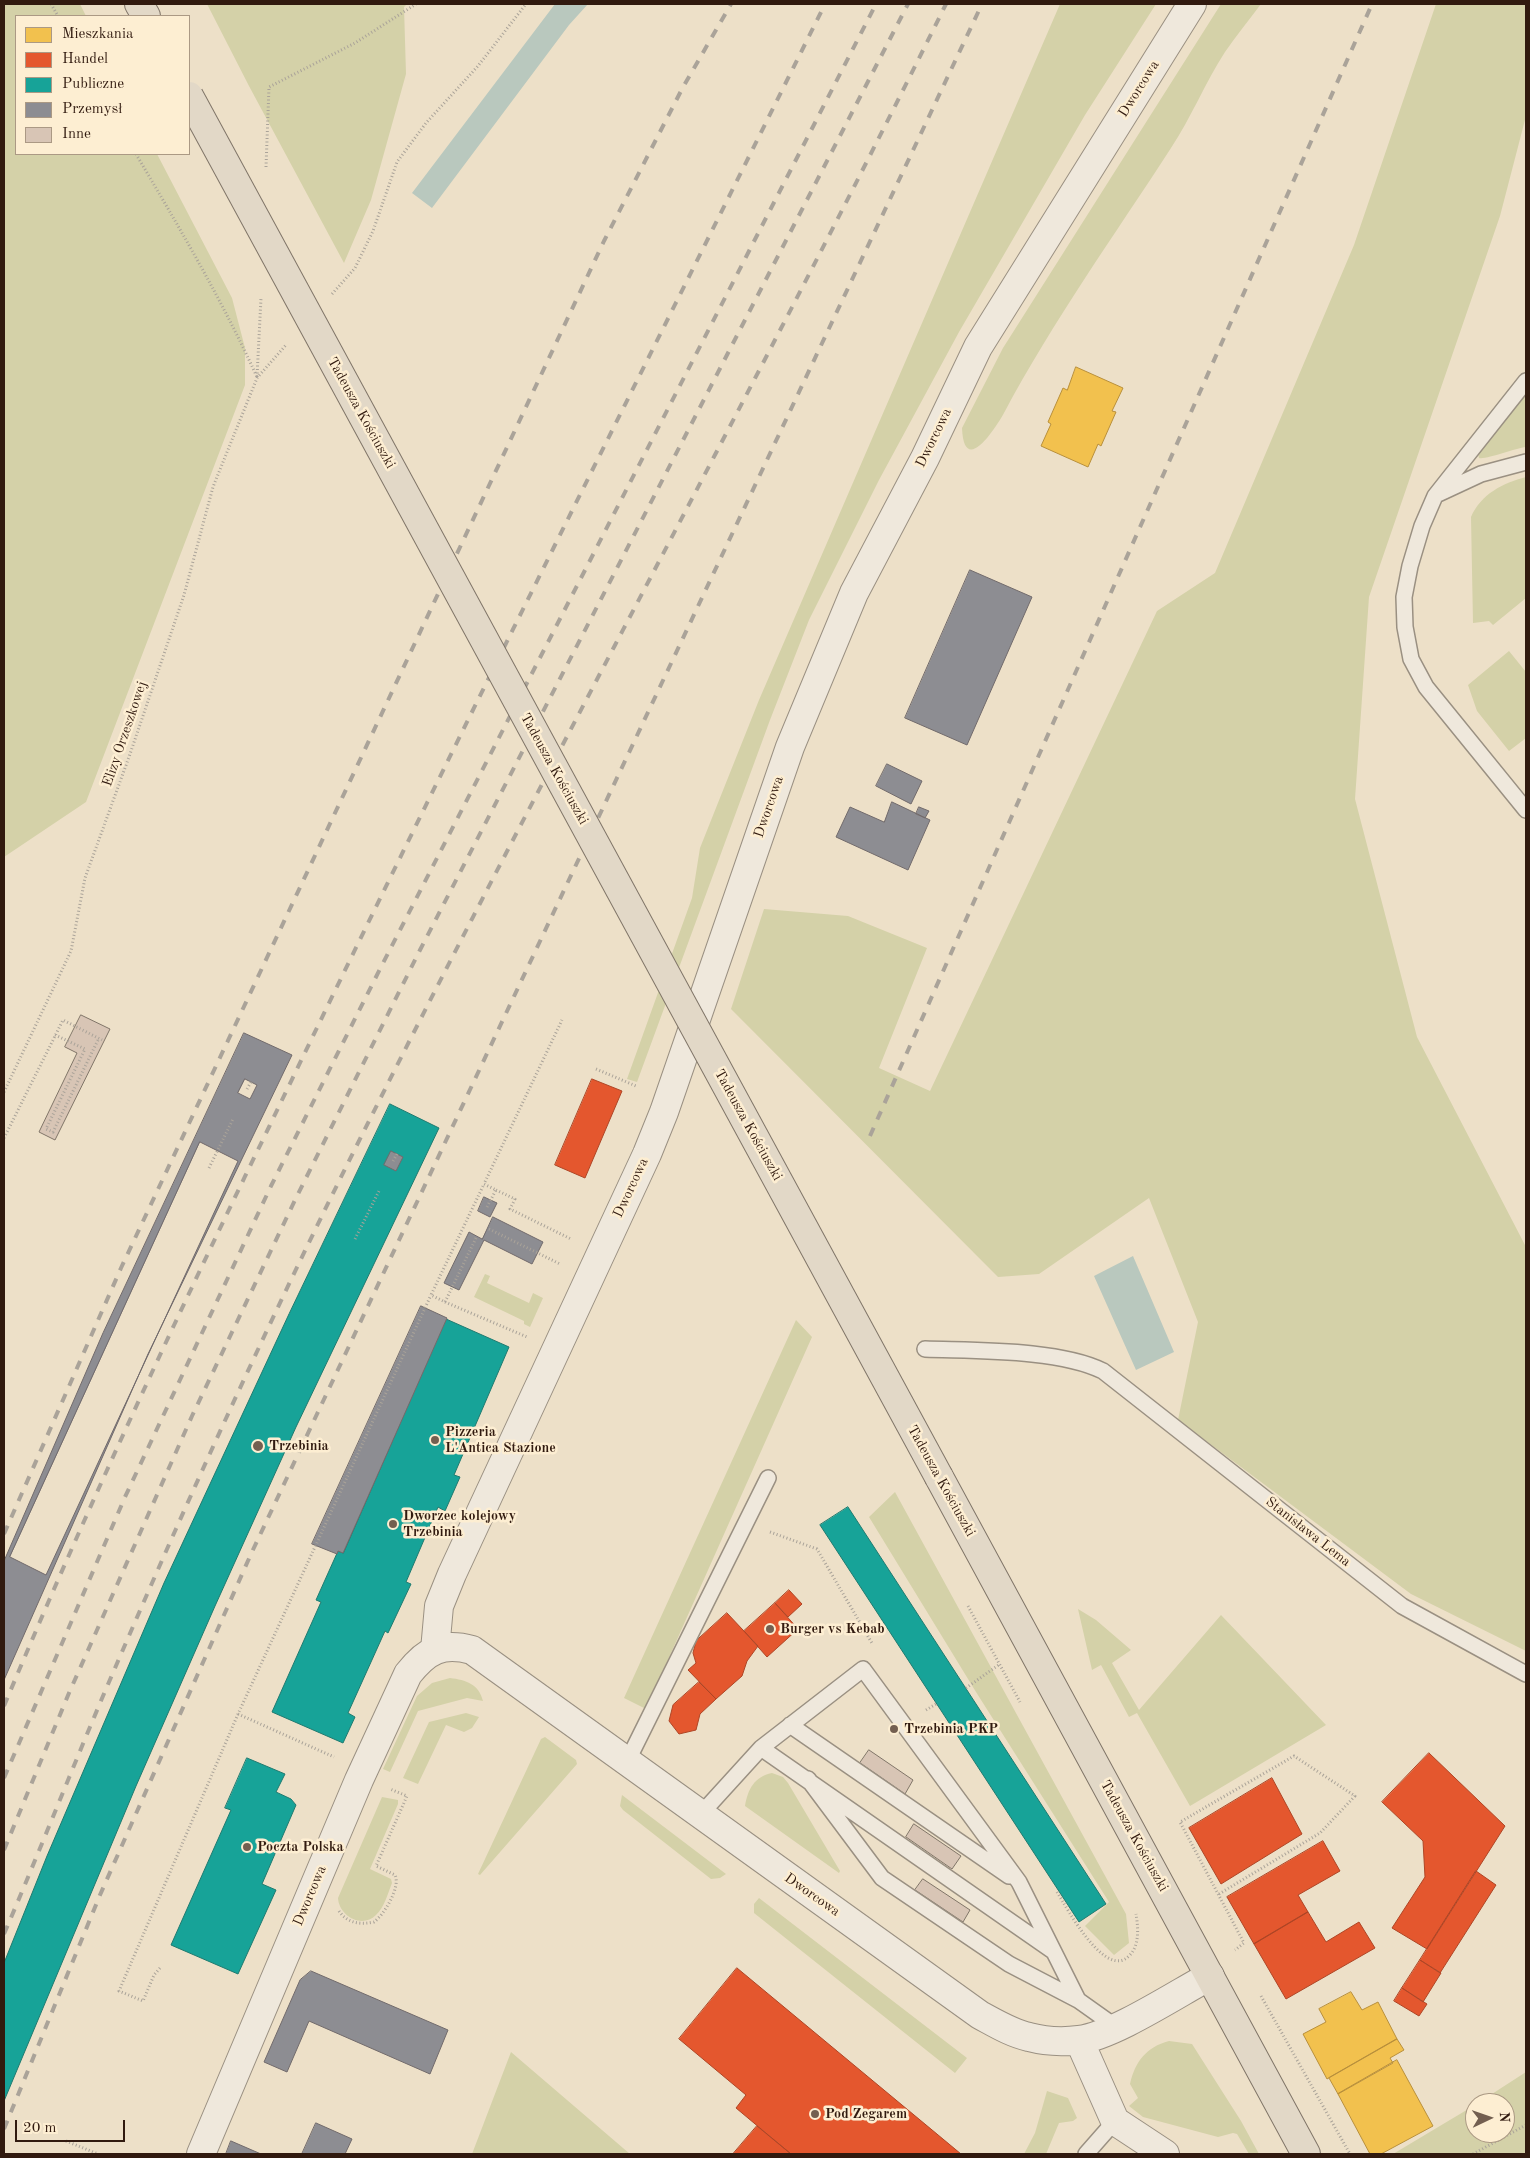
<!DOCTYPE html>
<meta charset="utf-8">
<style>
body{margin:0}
#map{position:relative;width:1530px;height:2158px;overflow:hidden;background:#ede0c8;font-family:"Old Standard TT",serif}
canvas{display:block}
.frame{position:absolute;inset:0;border:5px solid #311a0f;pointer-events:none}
.legend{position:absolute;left:15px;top:15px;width:175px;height:140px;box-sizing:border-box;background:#fdeed2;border:1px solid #ab9984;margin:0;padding:6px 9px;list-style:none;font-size:15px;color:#311a0f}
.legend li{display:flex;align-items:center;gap:10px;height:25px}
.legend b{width:25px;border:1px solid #ab9984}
.north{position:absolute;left:1465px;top:2093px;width:50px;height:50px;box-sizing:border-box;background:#fdeed2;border:1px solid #ab9984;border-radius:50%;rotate:87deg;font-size:14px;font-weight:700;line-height:20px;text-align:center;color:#311a0f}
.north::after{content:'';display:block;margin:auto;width:18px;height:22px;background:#735f50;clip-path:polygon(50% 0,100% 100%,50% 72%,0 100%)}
.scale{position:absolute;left:15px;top:2120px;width:110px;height:22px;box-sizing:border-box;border:2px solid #311a0f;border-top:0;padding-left:6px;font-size:15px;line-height:18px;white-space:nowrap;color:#311a0f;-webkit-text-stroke:4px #fdeed2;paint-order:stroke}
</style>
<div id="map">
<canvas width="1530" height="2158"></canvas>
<div class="frame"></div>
<ul class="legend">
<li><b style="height:14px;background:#f2c14e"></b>Mieszkania</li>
<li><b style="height:14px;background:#e4572e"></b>Handel</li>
<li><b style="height:14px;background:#17a398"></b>Publiczne</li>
<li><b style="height:14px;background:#8d8d92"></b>Przemysł</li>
<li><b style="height:14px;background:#d8c5b5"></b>Inne</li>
</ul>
<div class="north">N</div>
<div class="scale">20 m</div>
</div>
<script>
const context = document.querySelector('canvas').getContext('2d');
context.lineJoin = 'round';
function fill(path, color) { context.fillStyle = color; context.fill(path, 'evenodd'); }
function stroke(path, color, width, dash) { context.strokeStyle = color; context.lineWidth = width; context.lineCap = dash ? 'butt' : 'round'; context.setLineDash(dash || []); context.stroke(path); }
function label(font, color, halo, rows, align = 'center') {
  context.font = font + ' "Old Standard TT",serif'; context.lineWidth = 5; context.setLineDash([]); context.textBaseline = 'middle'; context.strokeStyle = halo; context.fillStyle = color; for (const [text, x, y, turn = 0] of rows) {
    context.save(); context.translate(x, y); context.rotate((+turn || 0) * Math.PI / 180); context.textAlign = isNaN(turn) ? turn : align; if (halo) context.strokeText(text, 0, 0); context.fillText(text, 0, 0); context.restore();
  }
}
fill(new Path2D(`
 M4 4H80L86 16H16V154H157L232 298 245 348V385L86 802 4 857Z
 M207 4H407L404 7 406 74 371 200 344 263 249 86Z
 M1060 4H1156L1085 115 959 332 879 480 809 620 770 720 637 1082 627 1079 692 898 700 848 759 700Z
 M1221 4H1261C1249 20 1236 36 1225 52 1205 83 1191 118 1171 148 1114 236 1053 321 1004 413 995 429 964 477 962 428L1003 348Z
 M1436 4H1526V116L1500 216 1369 597 1355 799 1417 1037 1526 1247V1651L1411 1594 1178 1420 1198 1322 1149 1198 1039 1274 998 1277 731 1009 764 909 848 916 927 948 879 1068 930 1091 1157 611 1215 573 1354 245Z
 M1526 391V447C1515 448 1486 460 1479 458L1478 454Z
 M1526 477V598L1493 625 1489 621 1473 623 1471 517C1481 494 1503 483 1526 477Z
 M1509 651 1526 672V738L1509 751 1477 711 1468 685Z
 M485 1274 490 1276 487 1283 529 1303 533 1293 543 1298 530 1327 524 1324V1321L474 1297Z
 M796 1320 812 1337 646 1709 624 1698Z
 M895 1492 1126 1914 1129 1943 1114 1955 1085 1926 1109 1902 976 1692 869 1517Z
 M1078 1609 1096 1620 1131 1650 1112 1663 1139 1710 1221 1615 1326 1725 1190 1806 1137 1713 1129 1717 1101 1665 1092 1670Z
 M450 1678C466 1680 479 1684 483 1701L467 1698 418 1711 390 1772 383 1769 417 1696 432 1683Z
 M466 1713 479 1717 472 1728 464 1732 446 1725 418 1784 403 1778 429 1722Z
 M545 1737 576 1760 577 1764 480 1875 478 1874 541 1739Z
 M772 1773 783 1777 788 1783 840 1871 839 1873 745 1806C748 1789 754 1777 772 1773Z
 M622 1795 726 1874 720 1878 711 1879 623 1810 620 1806Z
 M382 1797 398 1800V1804L370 1869 391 1879 392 1883C388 1893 384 1908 376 1915 362 1929 339 1916 338 1898Z
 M759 1898 967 2058 955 2073 754 1913V1904Z
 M1169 2041 1192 2044 1241 2121 1259 2154H1249L1237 2134 1233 2133 1218 2137 1143 2117 1129 2106 1138 2098 1130 2084C1135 2062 1146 2047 1169 2041Z
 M511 2052 630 2154H472Z
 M1526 2072V2154H1393L1475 2105V2133H1505V2103H1478Z
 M1047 2091 1068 2098 1077 2118 1073 2121 1059 2123 1046 2154H1024L1035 2133Z`), '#d4d1a8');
fill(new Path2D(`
 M555 4H588L569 25 432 208 412 193Z
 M1133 1256 1174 1352 1136 1370 1094 1276Z`), '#b9c8be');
const homes = new Path2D(`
 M1076 367 1123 388 1112 411 1116 412 1101 446 1098 444 1088 467 1041 446 1051 424 1048 422 1063 388 1067 390Z
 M1351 1992 1362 2010 1378 2002 1397 2039 1327 2079 1303 2034 1326 2022 1319 2009Z
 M1397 2039 1404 2050 1390 2058 1393 2063 1338 2094 1329 2078Z
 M1397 2060 1433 2126 1381 2154H1370L1338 2094Z`);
fill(homes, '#f2c14e');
stroke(homes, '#b88f3b', 1);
const shops = new Path2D(`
 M592 1079 622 1091 585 1178 555 1165Z
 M789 1590 802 1604 788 1617 775 1603Z
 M775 1603 798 1629 767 1657 744 1631Z
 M727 1613 758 1646 747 1661 742 1676 716 1699 688 1670 696 1663 693 1653 696 1641Z
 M699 1682 716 1699 700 1714 696 1730 679 1734 669 1721 673 1705Z
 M1429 1753 1505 1826 1427 1949 1392 1928 1425 1877 1423 1841 1382 1802Z
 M1272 1778 1302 1834 1221 1884 1189 1828Z
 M1323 1841 1340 1871 1298 1895 1308 1912 1254 1944 1227 1897Z
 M1476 1871 1496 1885 1440 1973 1420 1960Z
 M1308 1912 1326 1942 1359 1922 1375 1948 1286 1999 1254 1944Z
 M1420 1960 1441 1973 1423 2002 1402 1988Z
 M737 1968 961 2154H791L736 2108 746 2095 679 2039Z
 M1402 1988 1427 2004 1419 2016 1394 2001Z
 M757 2126 791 2154H733Z`);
fill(shops, '#e4572e');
stroke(shops, '#ae4525', 1);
const public = new Path2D(`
 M390 1104 439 1128 296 1427 215 1606 136 1786 4 2101V1963L47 1856 164 1583 289 1314Z
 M446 1319 509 1347 454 1475 460 1477 445 1511 438 1507 406 1582 411 1584 388 1633 385 1631 348 1713 355 1717 343 1743 272 1712 321 1602 316 1600 338 1551 343 1553Z
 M848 1507 1106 1904 1079 1922 820 1525Z
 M247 1758 285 1774 276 1792 291 1799 296 1805 262 1884 276 1890 238 1974 171 1945 231 1810 225 1808Z`);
fill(public, '#17a398');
stroke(public, '#1f7a6f', 1);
const industry = new Path2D(`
 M970 570 1032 597 967 745 905 718Z
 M887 764 922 781 911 804 876 786Z
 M892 802 930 820 908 870 836 837 850 807 884 822Z
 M919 807 929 811 925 818 916 814Z
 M244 1033 292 1055 148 1354 4 1680V1561L103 1333Z
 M245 1079 257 1085 250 1099 238 1093Z
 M200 1142 238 1161 46 1575 10 1557Z
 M391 1151 403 1157 396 1171 384 1165Z
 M484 1197 497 1203 490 1217 478 1211Z
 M493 1217 543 1242 532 1264 484 1240 459 1290 444 1283 469 1232 482 1239Z
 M421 1306 447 1318 343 1553 338 1551 337 1554 312 1544Z
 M311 1971 448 2030 430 2074 309 2021 287 2072 264 2062 300 1980Z
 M316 2123 352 2139 345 2154H302Z
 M231 2141 261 2154H226Z`);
fill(industry, '#8d8d92');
stroke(industry, '#716a6b', 1);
const building = new Path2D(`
 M81 1015 110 1029 55 1140 39 1132 77 1053 65 1047Z
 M869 1750 913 1780 905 1794 860 1763Z
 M914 1824 961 1856 952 1869 906 1837Z
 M923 1879 970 1910 963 1922 915 1890Z`);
fill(building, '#d8c5b5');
stroke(building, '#807568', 1);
const service = new Path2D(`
 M1526 381 1435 496 1422 526 1410 566 1404 597 1405 627 1411 659 1426 687 1526 810
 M1438 494 1481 474 1526 462
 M925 1349C975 1351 1059 1349 1103 1371L1402 1606 1526 1674
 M790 1725 1009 1876
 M761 1748 1053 1951
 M627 1762 768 1478
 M808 1779 882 1878 1009 1964 1078 2000 1116 2027
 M700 1815 761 1748 863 1669 1019 1882 1078 2000
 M1086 2154 1115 2121`);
const minor = new Path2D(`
 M435 1650 439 1606 452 1574 647 1154 664 1112 790 747 854 593 925 458 978 347 1192 4
 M1079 2040 1115 2121 1165 2154
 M201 2154 359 1780 408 1674C427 1650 442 1642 472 1650L980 2015C995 2023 1011 2033 1029 2037 1044 2041 1063 2042 1079 2040 1113 2036 1178 1993 1210 1976`);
const primary = new Path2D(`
 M139 4 146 16
 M939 1477 1306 2154`);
stroke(service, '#9a9082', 18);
stroke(minor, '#9a9082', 30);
stroke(primary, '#807568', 30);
stroke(new Path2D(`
 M51 4 58 16
 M136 154C179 227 222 300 257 377
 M266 167 269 87 355 43 416 4
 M332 294 355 268 373 231 397 162 426 123 478 66 526 4
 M257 377 261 298
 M55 1035 85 1049 46 1129 53 1132 99 1038
 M596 1069 636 1086
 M247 1089 251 1082
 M4 1092 71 951 85 878 129 757 184 595 213 487 257 378 286 345
 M4 1138 63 1020 102 1040
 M393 1161 397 1154
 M209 1168 233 1119
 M496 1190 515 1199 510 1209 571 1239
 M487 1207 496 1190 484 1184 562 1020
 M489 1229 560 1264
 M476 1238 445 1302 431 1295 484 1184
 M355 1239 379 1191
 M445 1302 527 1337
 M770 1532 817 1549 873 1645
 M968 1606 1020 1702
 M966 1688 1000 1664
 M926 1710 936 1704
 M238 1714 334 1757
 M1057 1892C1067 1908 1106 1982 1130 1955 1140 1944 1138 1926 1136 1914
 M1219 1894 1320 1833 1355 1796 1294 1756 1180 1822 1244 1943 1235 1950
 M339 1911C347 1923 360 1925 374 1922 384 1915 401 1887 395 1875L376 1866 407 1796 390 1789
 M160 1968 154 1975 143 2001 119 1991 238 1714 431 1295
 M1261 1996 1350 2154
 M66 2141 98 2154
 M1473 2154 1526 2125`), '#aaa399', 3, [1, 2.5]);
stroke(service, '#efe8dc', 15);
stroke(minor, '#efe8dc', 28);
stroke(primary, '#e2d8c7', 28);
stroke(new Path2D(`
 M870 1136 1372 4
 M4 1534 121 1268 604 241 682 89 731 4
 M4 1706C86 1510 176 1318 269 1127 450 751 639 378 825 4
 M4 1778 125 1497 271 1186 380 969 876 4
 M4 1850 69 1693 192 1416 296 1198 420 950 908 4
 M4 1934C41 1848 75 1761 112 1675 186 1503 264 1332 347 1165 541 775 753 394 946 4
 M4 2129 100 1895 251 1554 982 4`), '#aaa399', 4, [9, 9]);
const primaryBridge = new Path2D(`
 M189 96 939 1477`);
stroke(primaryBridge, '#807568', 30, []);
stroke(primaryBridge, '#e2d8c7', 28);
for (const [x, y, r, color] of [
 [435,1440,5,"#735f50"],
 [258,1446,6,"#735f50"],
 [393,1524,5,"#735f50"],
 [770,1629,5,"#735f50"],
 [894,1729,5,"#735f50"],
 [247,1847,5,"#735f50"],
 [815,2114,5,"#735f50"]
]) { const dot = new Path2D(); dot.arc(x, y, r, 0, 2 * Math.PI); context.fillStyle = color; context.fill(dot); stroke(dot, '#fdeed2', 2); }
label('14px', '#311a0f', '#fdeed2', [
 ["Dworcowa",1139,89,-58],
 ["Tadeusza Kościuszki",361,413,61],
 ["Dworcowa",934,438,-64],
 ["Elizy Orzeszkowej",125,734,-71],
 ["Tadeusza Kościuszki",554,769,61],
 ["Dworcowa",769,807,-71],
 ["Tadeusza Kościuszki",748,1125,61],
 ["Dworcowa",631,1188,-65],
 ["Tadeusza Kościuszki",941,1481,61],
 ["Stanisława Lema",1308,1532,38],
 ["Tadeusza Kościuszki",1134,1836,61],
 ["Dworcowa",812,1895,35],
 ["Dworcowa",310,1896,-67]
]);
label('bold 14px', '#311a0f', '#fdeed2', [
 ["Pizzeria",445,1432],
 ["L'Antica Stazione",445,1448],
 ["Trzebinia",269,1446],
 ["Dworzec kolejowy",403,1516],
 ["Trzebinia",403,1532],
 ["Burger vs Kebab",780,1629],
 ["Trzebinia PKP",904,1729],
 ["Poczta Polska",257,1847],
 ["Pod Zegarem",825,2114]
], 'left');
</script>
